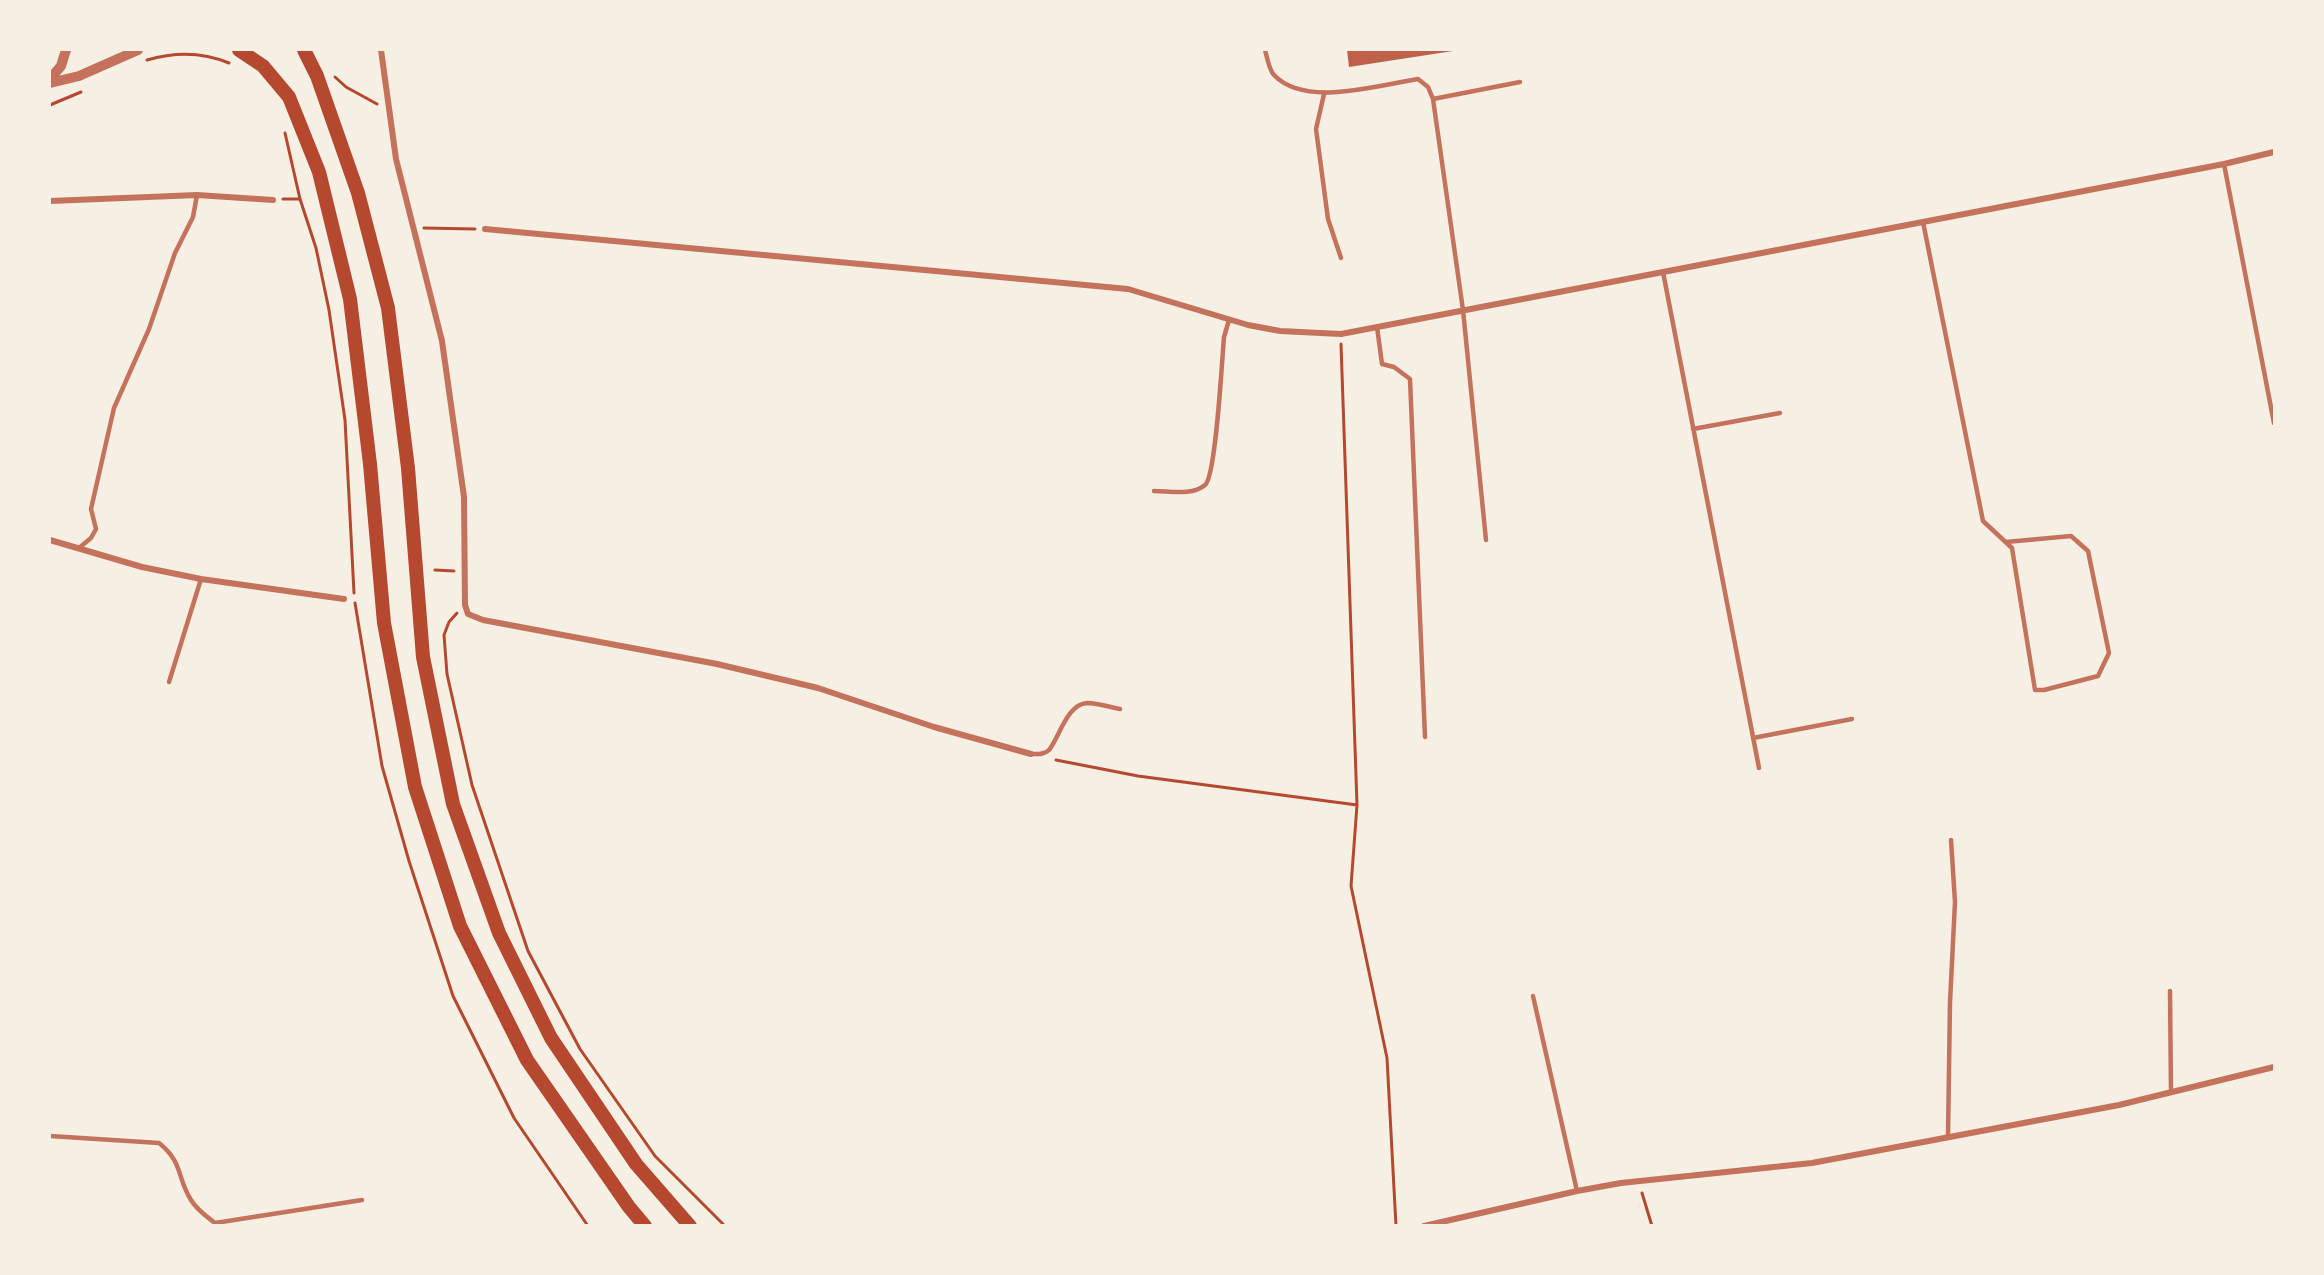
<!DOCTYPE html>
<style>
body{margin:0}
#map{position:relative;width:2324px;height:1275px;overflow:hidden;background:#f6efe4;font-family:Commissioner,sans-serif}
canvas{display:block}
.frame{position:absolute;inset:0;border:51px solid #f6efe4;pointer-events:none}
</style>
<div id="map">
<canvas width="2324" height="1275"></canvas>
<div class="frame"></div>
</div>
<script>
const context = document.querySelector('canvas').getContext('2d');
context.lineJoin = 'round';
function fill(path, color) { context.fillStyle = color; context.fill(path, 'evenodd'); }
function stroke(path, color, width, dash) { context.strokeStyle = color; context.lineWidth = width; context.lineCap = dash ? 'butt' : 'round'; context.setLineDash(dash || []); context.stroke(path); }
fill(new Path2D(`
 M1347 50H1453V51L1349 67Z`), '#bf614a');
stroke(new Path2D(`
 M147 60C174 52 203 52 229 63
 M335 77 346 87 377 104
 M50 105 81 92
 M285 133 300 199 316 248 329 310 345 420 354 593
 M283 199H300
 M424 228 475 229
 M1341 344 1357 805 1351 886 1387 1058 1396 1226
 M435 570 454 571
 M355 603 382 766 409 861 453 996 514 1118 588 1226
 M457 613 449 622 444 635 447 674 472 785 528 951 580 1049 655 1156 725 1226
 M1056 760 1138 776 1357 805
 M1642 1193 1652 1226`), '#b5482f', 3);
stroke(new Path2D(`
 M1265 50C1267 57 1269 70 1274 75 1305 108 1378 85 1418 79L1428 87 1433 99 1463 310 1486 540
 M1324 94 1316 129 1328 219 1341 258
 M1433 99 1520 82
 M2224 164 2274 423
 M1923 222 1983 521 2012 548 2035 690H2044L2098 676 2109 653 2088 551 2071 536 2006 542
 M1663 272 1759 768
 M1377 327 1382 364 1394 367 1410 379 1425 737
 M1693 429 1780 413
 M1154 491C1170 491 1192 496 1205 485 1216 476 1222 359 1224 337L1229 320
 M79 548 91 538 96 529 91 509 114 408 149 329 175 253 193 217 197 195
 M169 682 201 579
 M1753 738 1852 719
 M1031 754C1037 754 1044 755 1049 750 1059 738 1067 704 1087 703 1097 703 1110 707 1120 709
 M2170 991 2171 1093
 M1533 996 1577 1191
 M50 1136 159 1143C183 1162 177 1178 191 1200 197 1210 206 1216 215 1223L362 1200
 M1948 1137 1950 1002 1955 902 1951 840`), '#c5725c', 4.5);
stroke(new Path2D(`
 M381 50 396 159 442 341 464 497 465 605 468 614 483 620 717 664 818 688 934 727 1031 754
 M50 201 197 195 273 200
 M485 229 1128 289 1248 325 1280 331 1341 334 2224 164 2274 152
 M50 540 142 567 201 579 344 599
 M1424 1226 1577 1191 1621 1183 1812 1163 2119 1105 2274 1067`), '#c5725c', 6);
stroke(new Path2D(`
 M50 79 61 66 66 50
 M50 83 79 76 138 50`), '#c5725c', 10);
stroke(new Path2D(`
 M239 50 263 66 289 97 319 172 350 299 370 464 384 623 415 787 460 926 527 1060 629 1207 645 1226
 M304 50 317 76 358 193 388 308 408 468 423 657 453 804 499 933 551 1038 636 1164 690 1226`), '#b5482f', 14);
</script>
